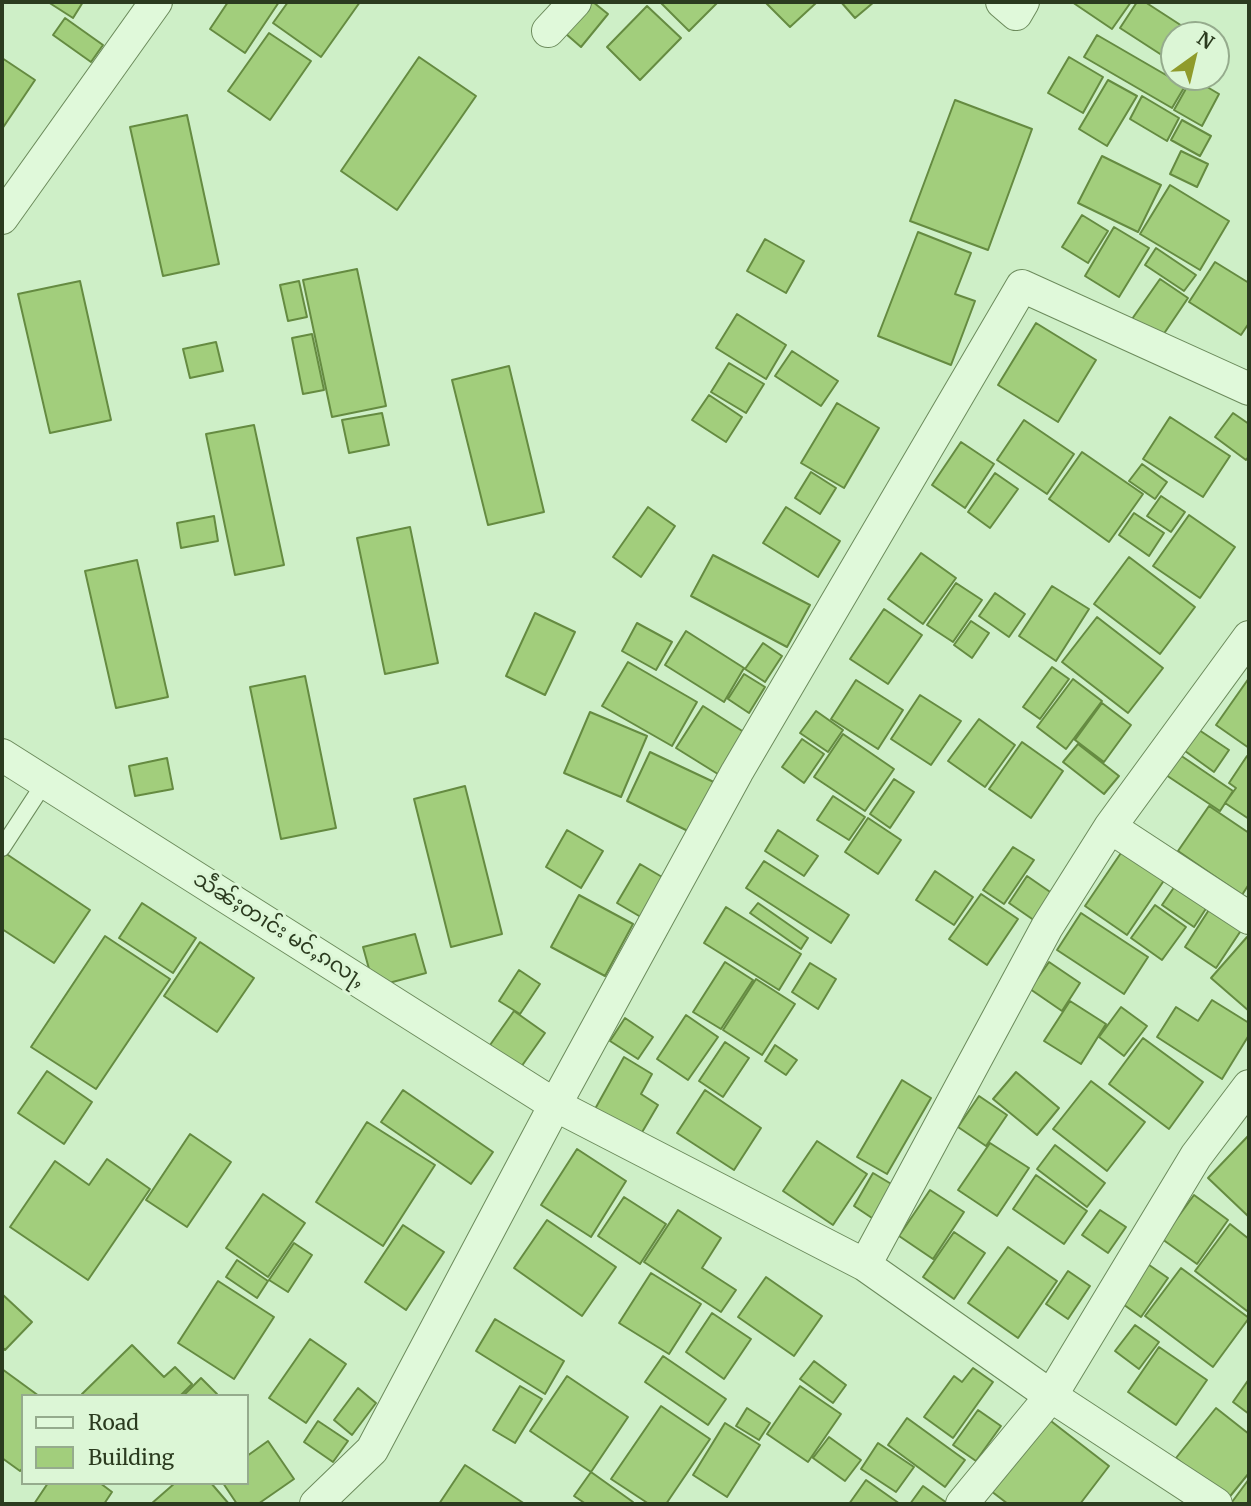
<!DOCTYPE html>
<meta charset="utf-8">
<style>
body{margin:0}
#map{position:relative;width:1251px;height:1506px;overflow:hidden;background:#ceefc7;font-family:Merriweather,serif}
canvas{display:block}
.frame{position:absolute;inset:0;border:4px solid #2b3b1f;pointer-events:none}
.legend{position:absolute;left:21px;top:1394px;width:228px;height:91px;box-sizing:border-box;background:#dcf6d6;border:2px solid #95ab8d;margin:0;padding:9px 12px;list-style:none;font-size:21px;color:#2b3b1f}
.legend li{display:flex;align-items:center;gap:14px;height:35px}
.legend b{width:35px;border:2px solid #95ab8d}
.north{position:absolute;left:1160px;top:21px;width:70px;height:70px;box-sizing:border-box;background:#dcf6d6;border:2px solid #95ab8d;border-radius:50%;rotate:34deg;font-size:19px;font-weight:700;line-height:28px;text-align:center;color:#2b3b1f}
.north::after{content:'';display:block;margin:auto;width:24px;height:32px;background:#8f9b2b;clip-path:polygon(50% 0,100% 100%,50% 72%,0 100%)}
</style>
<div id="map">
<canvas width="1251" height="1506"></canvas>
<div class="frame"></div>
<ul class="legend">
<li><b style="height:9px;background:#e0f9da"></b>Road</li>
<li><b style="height:19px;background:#a2ce7c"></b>Building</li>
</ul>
<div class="north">N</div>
</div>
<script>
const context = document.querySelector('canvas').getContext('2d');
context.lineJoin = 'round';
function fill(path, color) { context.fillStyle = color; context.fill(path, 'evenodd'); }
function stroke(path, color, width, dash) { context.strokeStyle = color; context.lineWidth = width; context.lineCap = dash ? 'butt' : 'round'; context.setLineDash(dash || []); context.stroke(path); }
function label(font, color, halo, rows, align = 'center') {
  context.font = font + ' Merriweather,"Noto Sans Myanmar",serif'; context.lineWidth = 6; context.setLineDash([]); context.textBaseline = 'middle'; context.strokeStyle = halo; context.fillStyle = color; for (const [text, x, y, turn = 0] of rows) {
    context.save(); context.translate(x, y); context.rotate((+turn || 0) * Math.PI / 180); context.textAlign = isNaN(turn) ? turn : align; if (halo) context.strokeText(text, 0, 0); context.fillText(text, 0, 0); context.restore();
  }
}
const building = new Path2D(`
 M48 2H83L73 18Z
 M228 2H279L245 53 210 29Z
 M288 2H360L321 57 273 23Z
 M579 2H593L608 14 581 47 558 27Z
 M660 2H718L689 31Z
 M765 2H815L816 3 790 27Z
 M841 2H874L855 18Z
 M1072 2H1131L1112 29Z
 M1137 2H1145L1196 35H1174V63L1120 28Z
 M647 6 681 38 640 80 607 47Z
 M65 18 103 45 91 62 53 35Z
 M269 33 311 61 270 120 228 91Z
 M1097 35 1185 86 1172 108 1084 57Z
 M419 57 476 96 397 210 341 171Z
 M1069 57 1103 77 1083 113 1048 93Z
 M2 58 35 80 2 129Z
 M1192 78 1219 94 1202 126 1174 110Z
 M1108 80 1137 96 1107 146 1079 129Z
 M1142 96 1179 118 1167 141 1130 119Z
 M955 100 1032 129 988 250 910 221Z
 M187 115 219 264 163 276 130 127Z
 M1182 120 1211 136 1200 156 1171 140Z
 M1181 151 1208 164 1197 187 1170 174Z
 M1102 156 1161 185 1138 232 1078 203Z
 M1170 185 1229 221 1200 270 1140 234Z
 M1082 215 1108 231 1088 263 1062 247Z
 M1114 227 1149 248 1119 297 1085 276Z
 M918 232 971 253 955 294 975 301 951 365 878 336Z
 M765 239 804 261 786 293 747 271Z
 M1156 248 1196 275 1184 291 1145 265Z
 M1215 262 1249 283V323L1241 335 1189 302Z
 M357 269 386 406 332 417 303 280Z
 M1160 279 1188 298 1161 338 1132 319Z
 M80 281 111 420 50 433 18 294Z
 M299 281 307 317 288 321 280 285Z
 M737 314 786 345 766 379 716 348Z
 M1036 323 1096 360 1058 422 998 385Z
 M312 334 324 390 303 394 292 338Z
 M216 342 223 371 190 378 183 349Z
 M792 351 838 381 821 406 775 376Z
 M729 363 764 384 746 413 711 392Z
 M509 366 544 512 488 525 452 380Z
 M709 395 742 417 726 442 692 420Z
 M837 403 879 428 844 488 801 463Z
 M382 413 389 445 349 453 342 420Z
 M1233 413 1249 424V456L1246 460 1215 437Z
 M1170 417 1230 456 1203 497 1143 459Z
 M1024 420 1074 454 1047 494 997 460Z
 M254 425 284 565 235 575 206 434Z
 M961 442 994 464 965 508 932 485Z
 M1082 452 1143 494 1109 542 1049 499Z
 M1142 464 1167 482 1155 499 1129 481Z
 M811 472 836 488 820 514 795 498Z
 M995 473 1018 489 990 528 968 512Z
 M1161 496 1185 512 1171 532 1147 516Z
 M648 507 675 526 641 577 613 557Z
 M786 507 840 541 818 577 763 543Z
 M1134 513 1164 533 1149 556 1119 535Z
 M1189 515 1235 547 1200 598 1153 566Z
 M214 516 218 541 181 548 177 523Z
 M410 527 438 663 385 674 357 538Z
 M921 553 956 578 923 624 888 599Z
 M713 555 810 605 787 647 691 596Z
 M1129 557 1195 607 1160 654 1094 604Z
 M137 560 168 697 116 708 85 571Z
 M956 583 982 600 953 642 927 625Z
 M1052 586 1089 609 1056 661 1019 636Z
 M995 593 1025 614 1009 637 979 616Z
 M884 609 922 635 888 684 850 659Z
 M535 613 575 632 545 695 506 676Z
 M1097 617 1163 668 1128 713 1062 662Z
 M971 621 989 633 972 658 954 645Z
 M637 623 672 642 656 670 622 651Z
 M686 631 744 668 724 702 665 665Z
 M763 643 782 656 765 682 745 669Z
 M628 662 697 702 672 746 602 706Z
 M1052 667 1069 679 1040 719 1023 707Z
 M744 674 765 687 749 713 728 699Z
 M305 676 336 828 281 839 250 687Z
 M1249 678V748L1216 725Z
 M1073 679 1102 701 1066 749 1037 727Z
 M856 680 903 710 878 749 831 719Z
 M920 695 961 721 931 765 891 739Z
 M1102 703 1131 725 1104 762 1075 740Z
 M703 706 747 734 721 776 676 748Z
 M816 711 843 730 828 752 800 733Z
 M590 712 647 736 621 797 564 773Z
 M979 719 1015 745 985 787 948 761Z
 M1199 730 1229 750 1214 772 1185 751Z
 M843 734 894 769 865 811 814 777Z
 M802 739 824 754 804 783 782 767Z
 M1022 742 1063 771 1031 818 989 789Z
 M1078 744 1119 776 1104 794 1063 762Z
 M650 752 718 784 694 834 627 801Z
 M1180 755 1233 791 1220 811 1166 775Z
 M1247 756 1249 758V819L1225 803 1236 788 1229 783Z
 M167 758 173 789 135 796 129 766Z
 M894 779 914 792 890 828 870 814Z
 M465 786 502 934 451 947 414 799Z
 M833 796 865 817 849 840 817 820Z
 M1209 806 1249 833V884L1242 895 1178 851Z
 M868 818 901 840 878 874 845 852Z
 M567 830 603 851 581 888 546 867Z
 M778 830 818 856 804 876 765 851Z
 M1013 847 1034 860 1004 904 983 890Z
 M1125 847 1167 876 1127 935 1085 906Z
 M5 853 90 910 54 963 2 929V859Z
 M764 861 849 915 831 943 746 888Z
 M640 864 674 884 651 923 617 903Z
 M935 871 973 897 954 925 916 900Z
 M1027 876 1056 896 1038 923 1009 903Z
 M1177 883 1209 904 1194 927 1162 905Z
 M981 894 1018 919 987 965 949 939Z
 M579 895 633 924 605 976 551 947Z
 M1214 902 1246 923 1216 968 1185 947Z
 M142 903 196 938 173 973 119 938Z
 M758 903 808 938 801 949 750 913Z
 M1155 905 1186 927 1162 960 1131 938Z
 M726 907 801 954 779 990 704 943Z
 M1081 913 1148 957 1124 994 1057 950Z
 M415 934 426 973 374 987 363 947Z
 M105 936 170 979 96 1089 31 1047Z
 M1247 937 1249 939V1011L1211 978Z
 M200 942 254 978 217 1032 164 996Z
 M725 962 753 980 721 1029 693 1012Z
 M1049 962 1080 983 1062 1011 1030 989Z
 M810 963 836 979 818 1009 792 992Z
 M519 970 540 984 520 1014 499 1001Z
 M756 979 795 1004 762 1055 723 1030Z
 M1212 1000 1249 1023V1035L1222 1079 1157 1037 1176 1007 1198 1021Z
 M1070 1001 1106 1024 1081 1064 1044 1041Z
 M1121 1007 1147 1026 1124 1056 1099 1037Z
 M514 1011 545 1033 514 1077 483 1055Z
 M686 1015 718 1037 688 1080 657 1059Z
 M625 1018 653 1037 638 1059 610 1041Z
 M1143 1038 1203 1082 1169 1129 1109 1084Z
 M725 1042 749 1058 723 1097 699 1081Z
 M775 1045 797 1060 786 1075 765 1061Z
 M624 1057 652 1074 641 1094 658 1105 641 1134 595 1109Z
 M47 1071 92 1102 64 1144 18 1113Z
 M1016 1072 1059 1108 1037 1135 993 1099Z
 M902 1080 931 1098 887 1174 857 1157Z
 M1091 1081 1145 1122 1107 1171 1053 1129Z
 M403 1090 493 1152 471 1184 381 1122Z
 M705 1090 761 1128 734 1170 677 1133Z
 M979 1096 1007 1115 986 1146 958 1127Z
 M367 1122 435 1165 383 1246 316 1202Z
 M190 1134 231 1162 187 1227 146 1200Z
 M1249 1135V1217L1208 1178Z
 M817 1141 867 1174 833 1225 783 1191Z
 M990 1143 1029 1168 997 1216 958 1190Z
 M1055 1145 1105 1183 1087 1207 1037 1169Z
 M577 1149 626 1181 591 1237 541 1205Z
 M107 1159 150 1189 88 1280 10 1227 55 1161 89 1185Z
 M873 1173 898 1188 878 1222 854 1206Z
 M1036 1175 1087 1211 1064 1244 1013 1209Z
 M930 1190 964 1212 933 1259 899 1236Z
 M263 1194 305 1223 268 1277 226 1248Z
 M1194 1195 1228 1220 1197 1264 1162 1239Z
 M624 1197 666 1224 640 1264 598 1236Z
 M678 1210 721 1238 702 1268 736 1290 721 1312 644 1262Z
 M1100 1210 1126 1227 1108 1253 1082 1235Z
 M547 1220 616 1267 582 1316 514 1268Z
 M1230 1224 1249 1239V1308L1247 1311 1195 1271Z
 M403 1225 444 1252 406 1310 365 1282Z
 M954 1232 985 1253 954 1299 923 1277Z
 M294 1243 312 1255 288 1292 269 1280Z
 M1008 1247 1057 1281 1018 1338 968 1303Z
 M1139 1258 1168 1278 1141 1317 1113 1297Z
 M237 1260 268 1281 257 1298 226 1277Z
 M1181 1268 1249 1318 1213 1367 1145 1316Z
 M1068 1271 1090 1286 1068 1319 1046 1304Z
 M651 1273 701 1304 669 1354 619 1323Z
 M766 1277 822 1316 794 1356 738 1317Z
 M218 1281 274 1317 234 1379 178 1343Z
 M2 1294 32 1322 5 1350 2 1347Z
 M712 1313 751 1339 724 1379 686 1352Z
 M495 1319 564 1361 545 1394 476 1351Z
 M1135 1325 1159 1342 1139 1369 1115 1351Z
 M310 1339 346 1364 306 1423 269 1398Z
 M132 1345 164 1377 175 1367 192 1384 180 1396H83L82 1394Z
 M1159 1347 1207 1380 1176 1425 1128 1392Z
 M663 1356 726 1399 708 1425 645 1382Z
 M814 1361 846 1385 833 1403 800 1379Z
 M973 1368 993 1382 953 1438 924 1417 954 1376 962 1382Z
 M2 1369 39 1396H23V1468L20 1471 2 1458Z
 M567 1376 628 1417 591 1472 530 1431Z
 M201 1378 217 1394 215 1396H183Z
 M1249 1379V1414L1233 1402Z
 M520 1386 542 1399 515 1443 493 1430Z
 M800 1386 841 1414 808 1462 767 1434Z
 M358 1388 376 1403 352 1435 334 1420Z
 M661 1406 710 1439 666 1504H649L611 1479Z
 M747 1408 770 1423 759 1440 736 1426Z
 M1216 1408 1249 1434V1473L1227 1500 1176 1458Z
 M978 1410 1001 1426 976 1461 953 1445Z
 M907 1418 965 1460 945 1487 888 1445Z
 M1047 1418 1109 1466 1080 1504H1008L991 1491Z
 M318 1421 348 1441 333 1462 304 1442Z
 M725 1423 760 1445 727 1497 693 1475Z
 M829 1437 861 1460 845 1481 813 1458Z
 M268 1441 294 1479 258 1504H237L223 1483H247V1456Z
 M878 1443 914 1467 896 1492 861 1469Z
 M465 1465 525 1504H439Z
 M591 1472 633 1502 631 1504H586L574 1496Z
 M1249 1479V1504H1234L1232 1502Z
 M866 1480 900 1504H849Z
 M48 1483H100L112 1492 104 1504H34Z
 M175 1483H211L229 1504H151Z
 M923 1486 947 1503 946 1504H910Z`);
fill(building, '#a2ce7c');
stroke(building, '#658b41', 2);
const lane = new Path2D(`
 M2 848 45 782`);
const street = new Path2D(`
 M1002 2 1016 14 1023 2
 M548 31 575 2
 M2 218 156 2
 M2 755 555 1105 865 1265 1051 1396 1216 1504
 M1110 827 1249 918
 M865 1265 1047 927 1110 827 1249 637
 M316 1504 372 1450 555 1105 737 772 1022 286 1249 389
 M962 1504 1051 1396 1196 1156 1249 1086`);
stroke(lane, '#6c8b5c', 18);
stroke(street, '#6c8b5c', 34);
stroke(lane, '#e0f9da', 16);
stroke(street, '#e0f9da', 32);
label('21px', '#2b3b1f', '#dcf6d6', [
 ["သဵၼ်ႈတၢင်း မင်ႇၵလႃႇ",279,930,32]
]);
</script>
